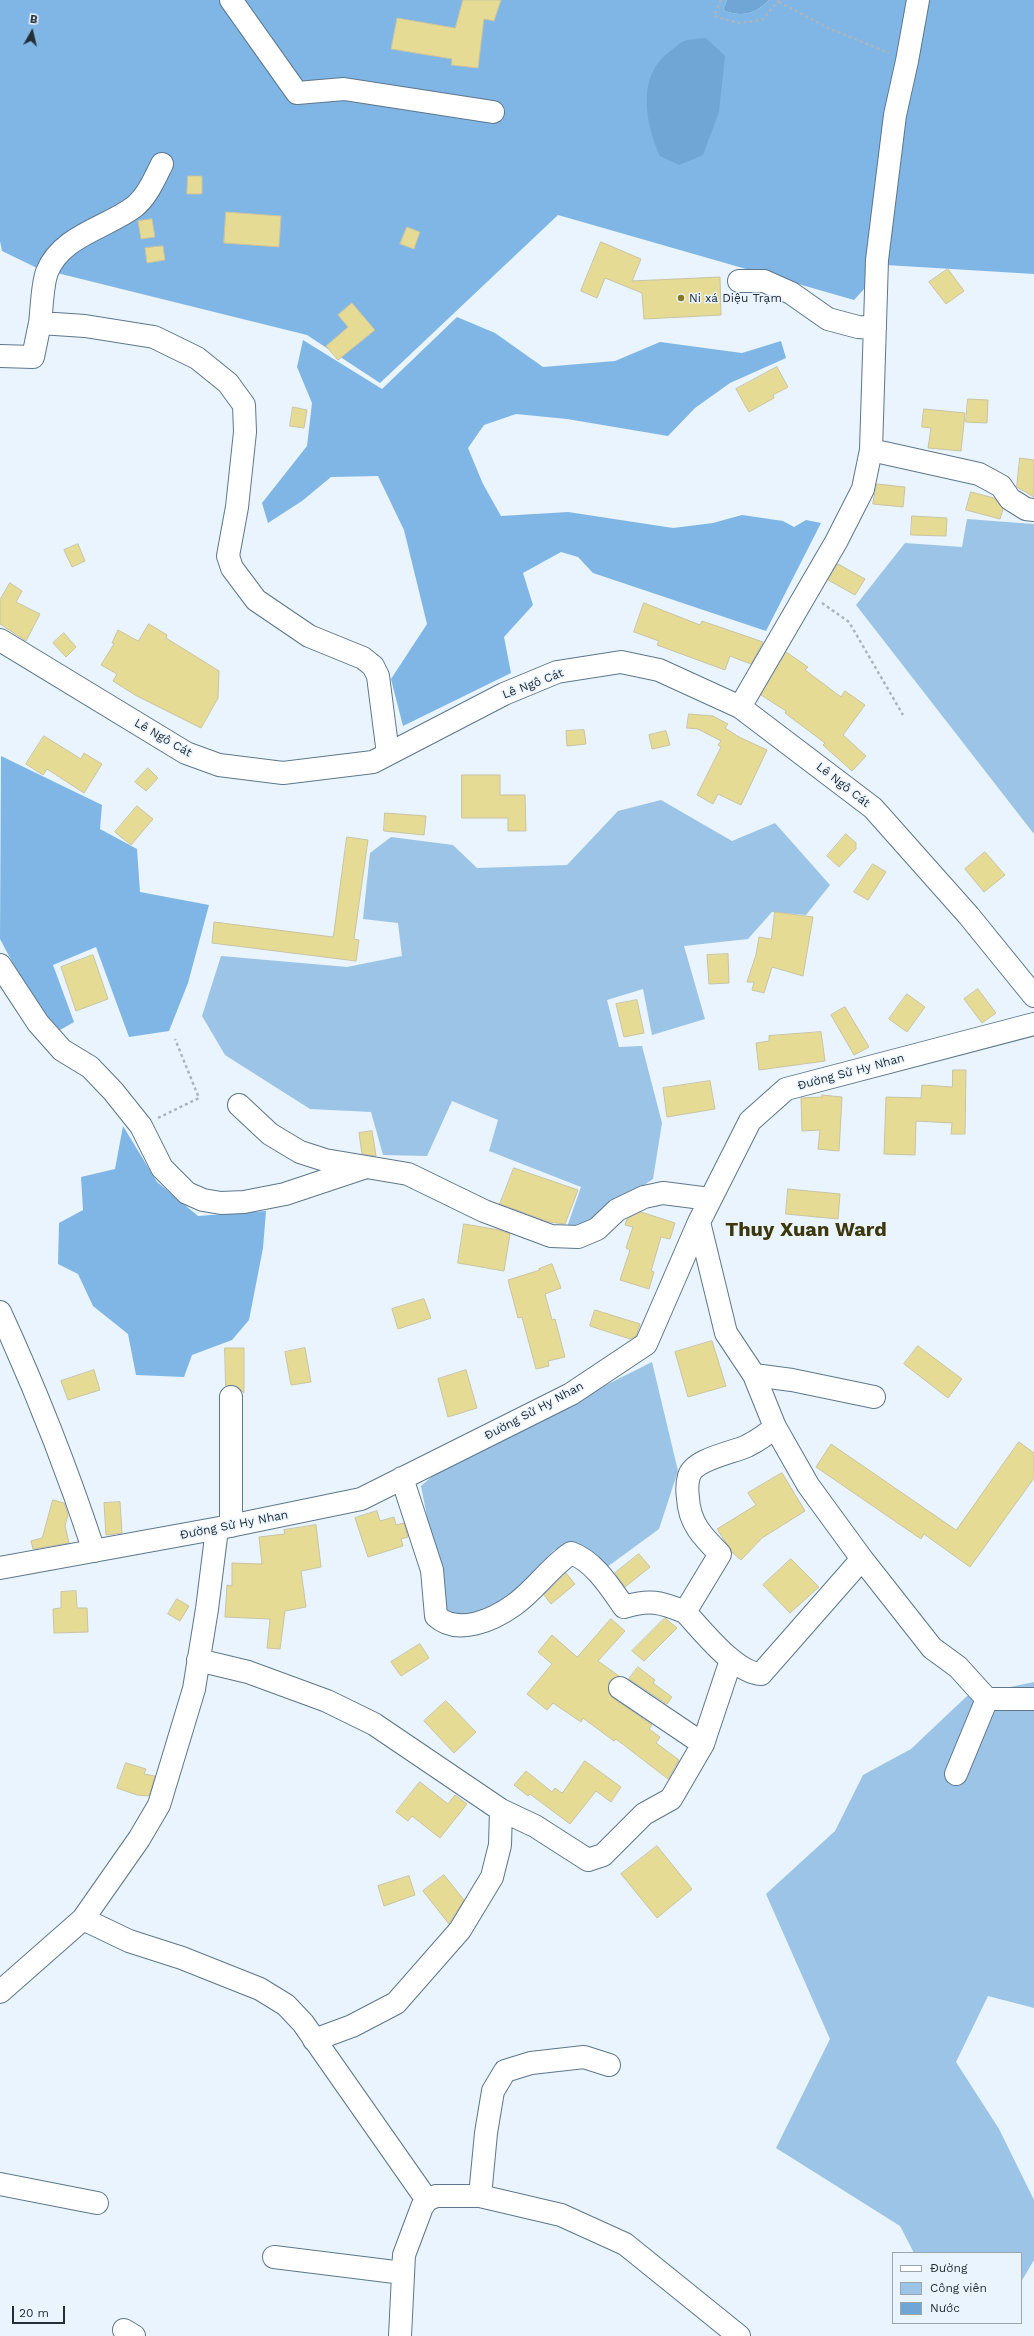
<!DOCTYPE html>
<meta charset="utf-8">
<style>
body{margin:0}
#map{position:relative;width:1034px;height:2336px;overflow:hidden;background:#e9f4fe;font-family:"Work Sans",sans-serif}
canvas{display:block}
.legend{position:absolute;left:892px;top:2252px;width:130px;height:72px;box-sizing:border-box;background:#e9f4fe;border:1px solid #9aa5ae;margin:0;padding:5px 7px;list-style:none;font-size:12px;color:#232e37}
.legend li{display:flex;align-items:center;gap:8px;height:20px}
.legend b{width:20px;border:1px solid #9aa5ae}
.north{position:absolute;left:12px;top:12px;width:40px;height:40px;-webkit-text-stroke:3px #e9f4fe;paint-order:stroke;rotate:8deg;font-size:11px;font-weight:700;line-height:16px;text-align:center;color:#232e37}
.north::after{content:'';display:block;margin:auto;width:14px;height:18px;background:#232e37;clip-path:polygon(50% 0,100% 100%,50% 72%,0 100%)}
.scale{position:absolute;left:12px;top:2306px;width:53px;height:18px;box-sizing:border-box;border:2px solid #232e37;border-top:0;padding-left:5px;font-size:12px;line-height:14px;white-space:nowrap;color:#232e37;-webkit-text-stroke:3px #e9f4fe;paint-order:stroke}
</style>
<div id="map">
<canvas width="1034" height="2336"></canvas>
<ul class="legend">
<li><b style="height:5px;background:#fff"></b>Đường</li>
<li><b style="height:11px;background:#9cc4e7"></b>Công viên</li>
<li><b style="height:11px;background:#6fa6d5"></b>Nước</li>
</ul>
<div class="north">B</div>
<div class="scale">20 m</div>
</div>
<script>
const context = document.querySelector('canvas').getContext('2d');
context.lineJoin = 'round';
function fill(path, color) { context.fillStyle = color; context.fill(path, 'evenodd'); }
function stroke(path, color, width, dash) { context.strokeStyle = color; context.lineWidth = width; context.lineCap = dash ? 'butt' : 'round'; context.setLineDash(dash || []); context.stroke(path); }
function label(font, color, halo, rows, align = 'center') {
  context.font = font + ' "Work Sans",sans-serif'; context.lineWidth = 3; context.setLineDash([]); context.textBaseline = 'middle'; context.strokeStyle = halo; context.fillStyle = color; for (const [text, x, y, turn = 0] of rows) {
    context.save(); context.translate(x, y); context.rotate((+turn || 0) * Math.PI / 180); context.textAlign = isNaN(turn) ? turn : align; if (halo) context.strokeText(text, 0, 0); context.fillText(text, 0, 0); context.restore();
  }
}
fill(new Path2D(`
 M967 519 1034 524V834L856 605 905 543 962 547Z
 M661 800 732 841 775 823 830 885 806 915 772 912 748 939 684 946 705 1019 652 1035 643 989 607 1000 619 1047 642 1046 662 1123 653 1179 589 1222 567 1227 581 1187 489 1151 498 1120 452 1101 427 1156 383 1155 371 1112 310 1109 225 1055 202 1016 221 956 347 967 402 956 398 923 363 919 370 853 391 837 453 845 477 868 567 865 618 811Z
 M652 1362 678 1471 659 1529 603 1570 571 1543 554 1550 509 1599 471 1615 446 1614 421 1486 444 1466Z
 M1034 1682V2008L988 1996 956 2062 999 2129 1034 2200V2260L1021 2282V2253H914L900 2226 776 2148 830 2039 766 1894 835 1831 863 1775 911 1749 967 1696Z`), '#9cc4e7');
fill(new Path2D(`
 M0 0H727L723 10C741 18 756 14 769 0H1034V274L886 265 854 300 558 215 380 383 307 335 37 268 2 251 0 241Z
 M457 317 495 333 543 367 615 361 660 342 742 353 781 341 786 358 730 383 695 408 668 436 567 419 516 414 484 425 468 448 483 484 501 516 568 512 673 528 713 523 742 515 783 521 794 527 806 520 821 523 766 631 593 573 578 557 561 552 523 573 533 605 504 637 511 673 403 726 391 679 427 624 404 530 378 476 331 477 302 501 268 523 262 503 307 446 312 403 297 367 303 340 382 389Z
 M1 756 102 805 100 829 137 849 140 892 209 905 188 983 169 1031 129 1037 96 947 53 965 74 1022 60 1030 32 999 0 939Z
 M123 1126 157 1182 198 1216 266 1211 263 1248 249 1320 232 1340 192 1355 184 1377 136 1375 128 1334 93 1306 78 1274 58 1264 59 1223 83 1210 81 1177 115 1169Z`), '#7fb6e5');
fill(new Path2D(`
 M727 0H769C756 14 741 18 723 10Z
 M706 38 725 56 719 112 703 155 679 165 660 156C645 122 636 74 672 50 675 47 680 43 684 41 690 39 699 39 706 38Z`), '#6fa6d5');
const building = new Path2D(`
 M463 0H501L494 21 484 19 478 68 451 65 452 59 391 49 397 18 455 28Z
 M188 176H202V194H187Z
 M226 212 281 216 279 247 224 243Z
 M152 219 155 237 141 239 138 221Z
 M407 227 420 232 414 249 400 244Z
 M601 242 641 259 632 281 720 277 721 315 644 319 642 293 605 278 597 298 581 291Z
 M163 246 165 260 147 263 145 248Z
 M948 269 964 291 946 304 929 282Z
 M352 303 375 330 338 360 326 346 348 327 338 315Z
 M777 367 788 387 773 395 774 398 749 412 736 389Z
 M968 399 988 400 987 423 966 422Z
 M293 407 307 410 304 428 290 426Z
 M924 409 965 413 961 451 928 448 931 428 922 427Z
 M1020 458 1034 460V497L1017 487Z
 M877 484 905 487 903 507 873 504Z
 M971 492 994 498 1003 509 1000 519 966 510Z
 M912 516 947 518 946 536 911 535Z
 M78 544 85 561 72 567 64 550Z
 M838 564 865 579 855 595 828 580Z
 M10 583 22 591 16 602 40 614 26 641 0 624V600Z
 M644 603 700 625 702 621 763 642 751 664 730 656 725 670 657 645 659 641 634 632Z
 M149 624 167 635 166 638 219 671 218 698 201 728 135 695 113 681 117 674 101 665 114 644 112 643 118 630 138 641Z
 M64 633 76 647 66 657 53 643Z
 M786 652 808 667 805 670 841 697 845 691 865 705 843 735 866 756 852 771 823 745 825 743 785 713 786 711 761 695Z
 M689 714 713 716 728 724 725 728 739 737 767 750 741 805 718 794 713 804 697 795 721 747 718 745 721 741 698 729 687 728Z
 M584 730 586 744 567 746 566 731Z
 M666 731 670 745 652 749 649 735Z
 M44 736 81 759 84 753 102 764 84 793 47 769 43 775 26 764Z
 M148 768 158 778 146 791 135 782Z
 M462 775H500V795H525L526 831H508V818H462Z
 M137 806 153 819 131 845 115 832Z
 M385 813 426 816 424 835 384 831Z
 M846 834 856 843V849L839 867 827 856Z
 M347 837 368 840 354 939 359 940 356 961 212 943 214 922 333 937Z
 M985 852 1005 875 984 892 965 869Z
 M873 864 886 872 868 900 854 892Z
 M775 912 813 917 803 976 772 967 764 993 752 990 754 982H747L756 955 759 937 771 939Z
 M728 954 729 983 709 984 707 955Z
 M93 955 108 999 76 1011 61 967Z
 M978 989 996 1013 982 1023 964 999Z
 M907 994 925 1007 907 1032 889 1019Z
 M637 1000 644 1033 624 1037 616 1004Z
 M845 1007 869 1047 854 1055 831 1015Z
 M821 1032 825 1061 759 1070 756 1043 769 1041V1036Z
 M953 1070H966L965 1134H951L952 1123 916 1121 915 1155 884 1154 886 1097 921 1098 922 1085 952 1087Z
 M710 1081 715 1109 667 1117 663 1088Z
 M822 1095 842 1097 839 1151 818 1149 820 1130 802 1131 801 1098 822 1097Z
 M372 1131 376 1156 362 1154 359 1133Z
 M514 1168 578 1190 565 1224 549 1222 500 1204Z
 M788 1189 840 1194 838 1219 786 1214Z
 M641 1212 675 1223 670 1239 661 1237 651 1271 654 1272 649 1289 620 1280 630 1250 626 1248 633 1227 625 1225 627 1219Z
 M464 1224 499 1230 510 1234 504 1271 458 1263Z
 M552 1264 561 1288 545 1294 552 1320 555 1319 565 1357 548 1361 549 1366 536 1369 522 1317 518 1318 508 1280 540 1270 539 1269Z
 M424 1299 431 1318 398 1329 392 1309Z
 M595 1310 640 1324 636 1336 630 1339 590 1326Z
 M712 1341 726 1386 688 1397 675 1352Z
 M918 1346 962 1379 948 1398 904 1364Z
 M225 1348H244V1393L237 1386H226Z
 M305 1348 311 1382 291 1385 285 1352Z
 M94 1370 100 1390 68 1400 61 1381Z
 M466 1370 477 1408 448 1417 438 1379Z
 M1019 1442 1034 1453V1478L970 1567 924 1534 921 1539 816 1467 831 1444 956 1530Z
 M782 1473 805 1511 762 1538 741 1560 732 1552 717 1529 756 1505 748 1493Z
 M53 1500 64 1503 68 1515 65 1526 69 1543 33 1549 31 1541 42 1538Z
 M120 1502 122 1533 106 1535 104 1503Z
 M377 1511 380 1521 394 1517 396 1525 404 1523 408 1537 401 1539 403 1546 368 1557 355 1518Z
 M316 1525 321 1567 301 1571 306 1607 285 1611 280 1649 267 1648 270 1619 225 1617 227 1585 232 1586V1563L262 1564 259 1537 285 1534 284 1530Z
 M639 1554 650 1567 625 1587 615 1573Z
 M791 1559 819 1587 790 1613 763 1585Z
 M566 1573 575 1584 551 1604 544 1595Z
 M76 1591 77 1608H87L88 1632 54 1633 53 1609 61 1608V1592Z
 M177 1599 189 1606 180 1621 168 1614Z
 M665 1618 677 1628 644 1661 632 1651Z
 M611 1619 625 1631 598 1661 619 1676 609 1681V1693L613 1698 652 1725 649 1729 660 1737 656 1743 679 1760 668 1779 616 1739 614 1741 583 1718 581 1722 553 1703 547 1710 527 1694 552 1664 538 1652 552 1635 577 1657Z
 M420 1644 429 1658 401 1676 391 1662Z
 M638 1667 655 1680 653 1683 672 1697 667 1704 629 1679Z
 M446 1701 476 1732 454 1753 424 1721Z
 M585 1761 621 1787 611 1802 596 1791 570 1824 530 1794 528 1796 514 1785 526 1771 552 1792 555 1788 562 1793Z
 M126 1763 146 1769 144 1774 155 1776 149 1796 137 1795 117 1788Z
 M420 1782 448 1804 455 1795 467 1804 440 1838 412 1816 408 1821 396 1812Z
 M657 1846 692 1889 657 1918 621 1874Z
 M444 1875 464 1900 449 1924 423 1891Z
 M409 1876 415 1895 384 1906 378 1886Z`);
fill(building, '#e6db95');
stroke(building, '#c8c3a3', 1);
const minor = new Path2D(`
 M231 0 297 93 344 89 493 112
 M739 281H764L791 293 828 319 858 327 875 328
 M40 323C42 309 42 285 47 272 61 236 106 228 134 207 147 197 155 178 162 164
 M0 356 33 357 40 323 85 326 154 337 197 358 228 383 244 405 245 432 237 507 228 556 232 568 256 600 309 636 363 658 373 666 378 676 388 754
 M871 450 979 474 1001 486 1010 499 1026 509 1034 510
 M0 640 186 753 219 765 283 773 373 762 504 694 557 672 621 662 659 670 740 707 873 808 969 916 1034 996
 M740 707 836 542 863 489 871 450 877 260 895 115 907 61 918 0
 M0 965 38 1023 62 1050 90 1067 113 1091 141 1126 162 1168 187 1193 203 1200 221 1203 244 1202 285 1194 366 1167
 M239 1105 270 1134 300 1152 325 1160 408 1174 484 1211 551 1236 578 1237 597 1229 617 1210 644 1197 663 1193 710 1199
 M0 1312C36 1390 67 1469 94 1551
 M754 1375 792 1380 874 1397
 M402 1478 432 1570 436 1616C458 1636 493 1620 514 1605 535 1590 550 1567 571 1553 594 1561 610 1587 624 1607 650 1599 660 1602 685 1612L720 1554C703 1537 689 1523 688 1498 687 1491 687 1483 689 1476 694 1459 732 1453 747 1446 757 1441 766 1435 775 1427
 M231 1526V1397
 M862 1559 932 1648 958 1667 987 1699 956 1774
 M0 1568 225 1527 361 1499 571 1394 646 1344 699 1222 750 1121 786 1089 1034 1024
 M685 1612C702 1630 735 1673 761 1674L862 1559 808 1485 775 1427 754 1375 726 1333 699 1222
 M198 1660 248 1672 327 1701 374 1724 501 1810 535 1826 588 1860 603 1855 644 1814 671 1799 703 1744 731 1660
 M620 1688 703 1744
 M987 1699H1034
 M83 1919 129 1941 182 1958 260 1989 286 2005 303 2023 427 2200
 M0 1992 83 1919 139 1839 159 1805 194 1689 207 1609 217 1529
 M314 2040 352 2026 396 2003 460 1930 492 1877 500 1845 501 1810
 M0 2184 97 2203
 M480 2196 486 2133 493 2091 505 2071 531 2063 584 2057 609 2065
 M274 2257 403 2273
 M124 2330 134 2336
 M400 2336 404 2255 422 2207 427 2200 436 2196H480L561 2215 625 2244 739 2336`);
stroke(minor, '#5e778c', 24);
stroke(new Path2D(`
 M721 0 714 16 738 23 762 20 779 0
 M779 2 828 28 889 53
 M822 603 849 622 903 715
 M158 1118 199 1098 175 1039`), '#aab5bf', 2.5, [3, 3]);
stroke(minor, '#fff', 22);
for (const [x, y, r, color] of [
 [681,298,4,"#87791e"]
]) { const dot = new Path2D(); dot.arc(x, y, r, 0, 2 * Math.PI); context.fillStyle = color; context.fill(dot); stroke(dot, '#e9f4fe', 1.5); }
label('12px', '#232e37', '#e9f4fe', [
 ["Ni xá Diệu Trạm",689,298]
], 'left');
label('12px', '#232e37', '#e9f4fe', [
 ["Lê Ngô Cát",533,684,-21],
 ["Lê Ngô Cát",163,738,30],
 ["Lê Ngô Cát",843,785,38],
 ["Đường Sử Hy Nhan",851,1072,-15],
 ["Đường Sử Hy Nhan",534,1411,-28],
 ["Đường Sử Hy Nhan",234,1525,-11]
]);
label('bold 20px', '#3d370c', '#e9f4fe', [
 ["Thuy Xuan Ward",806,1230]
]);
</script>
